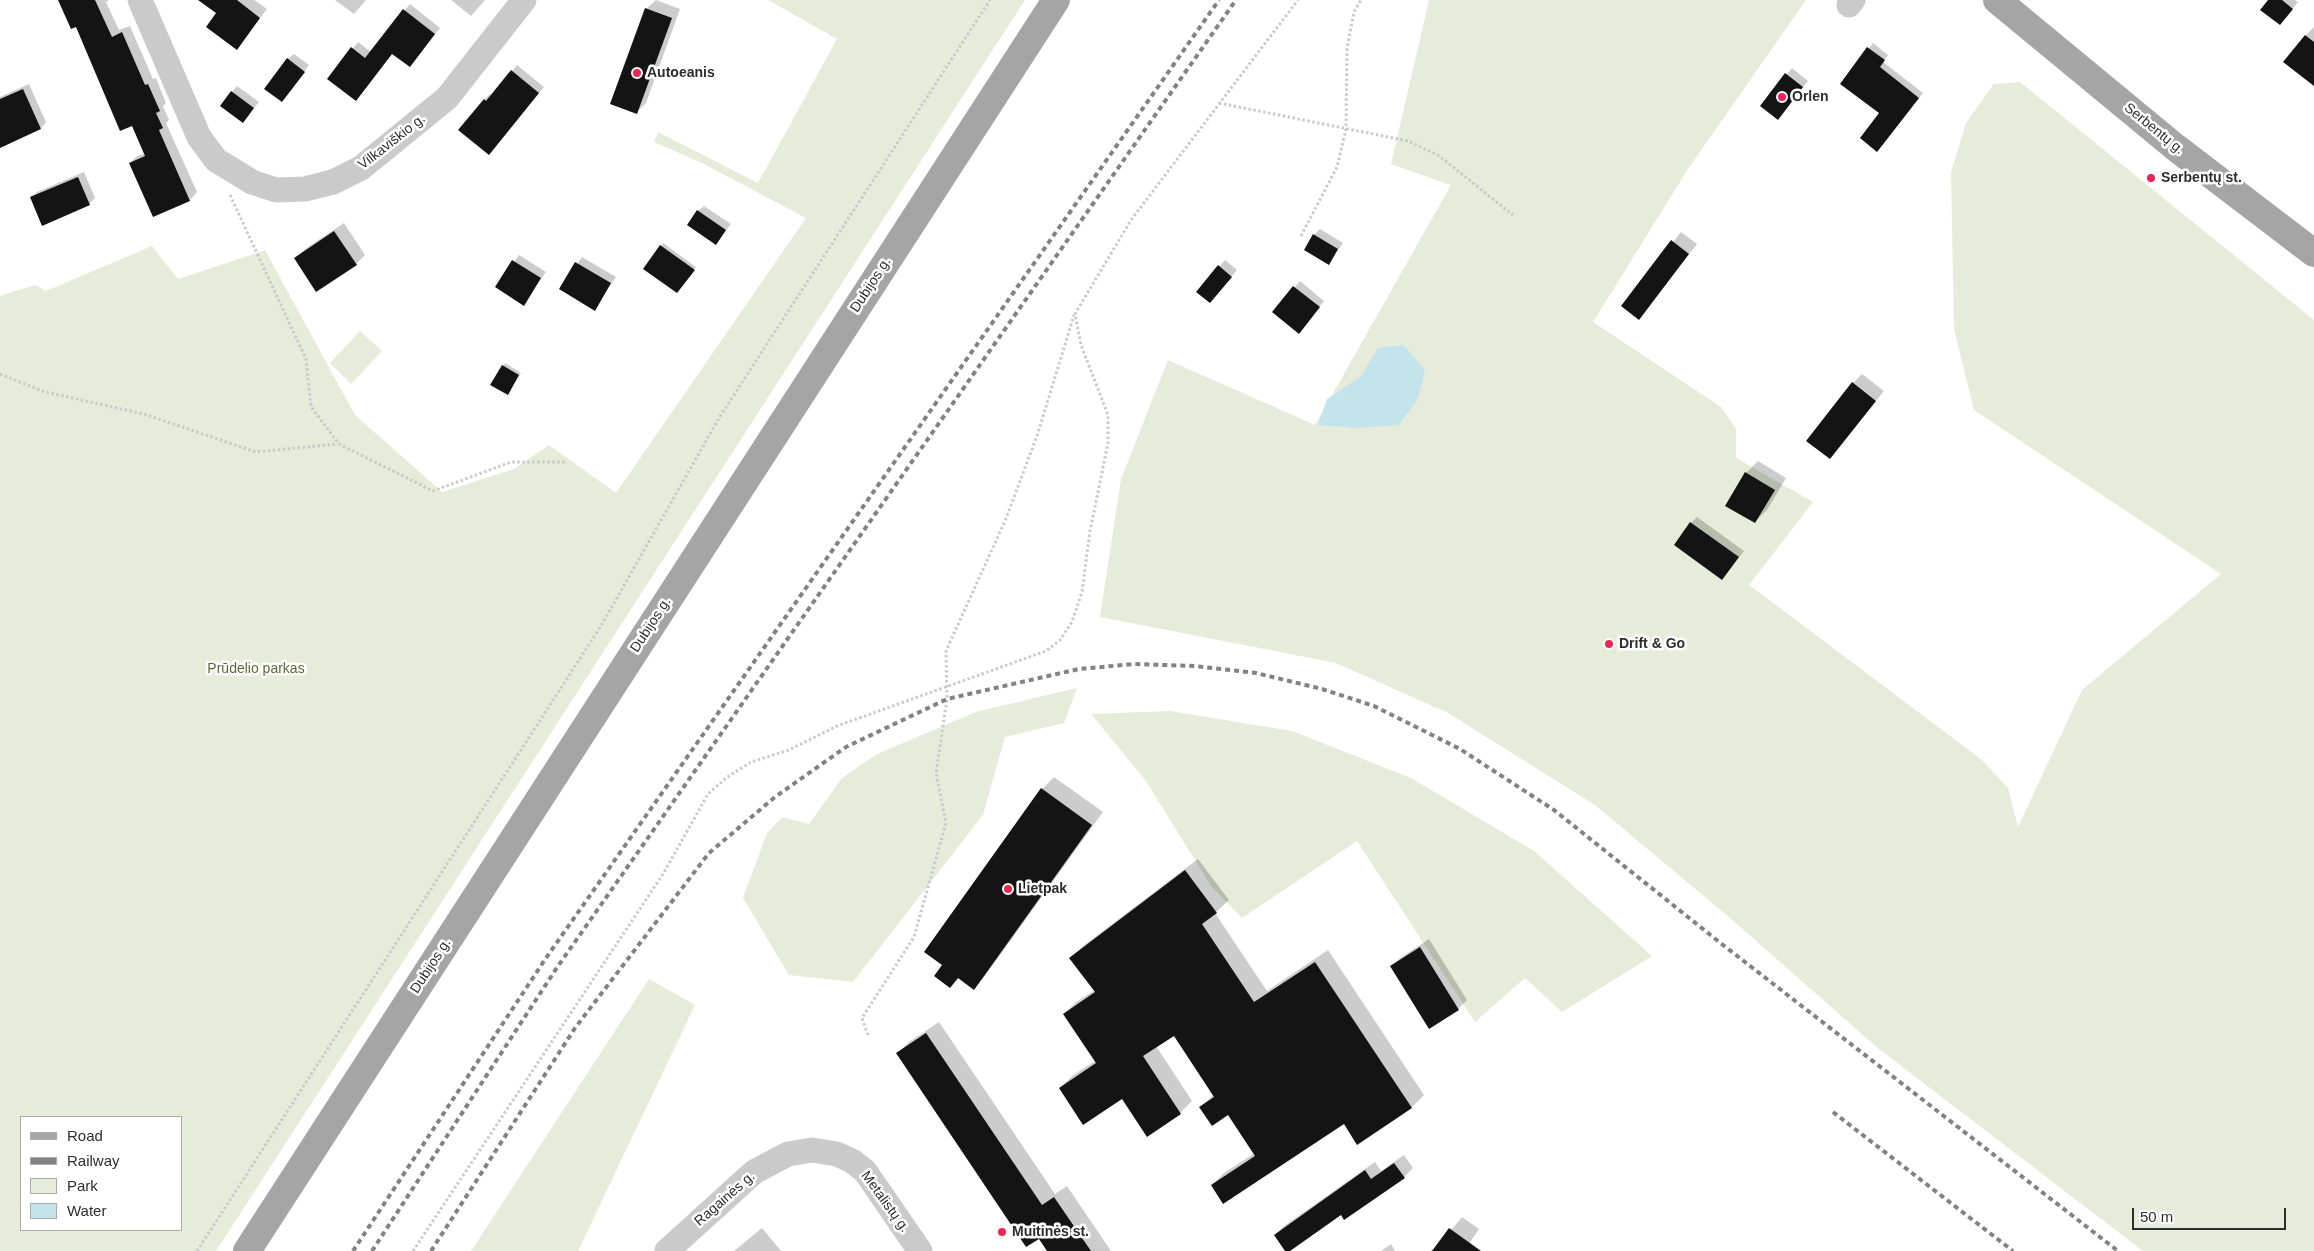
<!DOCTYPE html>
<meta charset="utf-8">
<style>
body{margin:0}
#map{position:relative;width:2314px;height:1251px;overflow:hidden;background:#fff;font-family:Helvetica,sans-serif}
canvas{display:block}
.legend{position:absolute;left:20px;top:1116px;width:162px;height:115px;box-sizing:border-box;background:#fff;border:1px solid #ababab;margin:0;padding:6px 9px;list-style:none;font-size:15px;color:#2d2d2d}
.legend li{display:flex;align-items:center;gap:10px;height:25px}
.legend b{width:25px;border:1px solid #ababab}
.scale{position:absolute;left:2132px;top:1208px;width:154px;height:22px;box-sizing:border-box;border:2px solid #2d2d2d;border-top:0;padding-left:6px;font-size:15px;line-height:18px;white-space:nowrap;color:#2d2d2d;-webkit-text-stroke:4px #fff;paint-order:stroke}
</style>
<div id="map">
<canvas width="2314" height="1251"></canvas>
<ul class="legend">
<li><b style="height:6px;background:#a5a5a5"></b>Road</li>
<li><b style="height:6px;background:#828282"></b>Railway</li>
<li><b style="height:14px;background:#e6ecd9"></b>Park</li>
<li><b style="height:14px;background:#c3e4ed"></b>Water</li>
</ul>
<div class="scale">50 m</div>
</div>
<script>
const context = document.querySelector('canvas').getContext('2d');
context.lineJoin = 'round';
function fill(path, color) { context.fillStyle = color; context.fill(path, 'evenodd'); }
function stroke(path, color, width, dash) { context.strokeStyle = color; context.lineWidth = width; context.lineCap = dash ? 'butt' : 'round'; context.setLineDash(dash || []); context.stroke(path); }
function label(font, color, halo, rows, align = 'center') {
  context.font = font + ' Helvetica,sans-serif'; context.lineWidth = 5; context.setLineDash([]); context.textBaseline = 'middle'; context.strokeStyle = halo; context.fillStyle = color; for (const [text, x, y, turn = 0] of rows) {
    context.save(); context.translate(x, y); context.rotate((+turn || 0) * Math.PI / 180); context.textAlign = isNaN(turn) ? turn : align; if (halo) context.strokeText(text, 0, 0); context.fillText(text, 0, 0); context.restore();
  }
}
fill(new Path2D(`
 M768 0H1025L216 1251H0V296L35 285 46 291 152 246 178 279 265 250 355 415 442 492 514 469 549 445 616 493 806 218 702 163 654 142 658 132 758 183 837 39ZM21 1117H181V1230H21Z
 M1429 0H1806L1688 169 1593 322 1721 407 1736 429V458L1813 502 1749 585 1982 760 2008 788 2018 827 2082 690 2221 574 1974 410 1954 329 1951 172 1966 123 1994 84 2020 82 2314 320V1251H2143L1879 1049 1730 918 1595 805 1448 713 1336 663 1100 617 1121 479 1168 360 1315 425 1451 185 1391 164Z
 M360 331 382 351 351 384 330 363Z
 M1077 688 1064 723 1005 737 983 815 853 982 789 975 743 898 767 833 782 817 809 824 842 778 877 754 976 712Z
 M1170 711 1292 731 1411 778 1534 851 1652 956 1562 1012 1525 978 1475 1022 1357 841 1242 918 1211 886 1146 781 1091 714Z
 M649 979 695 1005 578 1251H471Z`), '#e6ecd9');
fill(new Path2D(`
 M1404 345 1425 371 1418 399 1399 425 1358 428 1318 425 1327 399 1361 376 1378 348Z`), '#c3e4ed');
fill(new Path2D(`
 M60 0H109L106 2 119 30 130 26 153 79 156 78 166 103 163 106 169 120 166 123 197 192 190 200 153 216 130 163 137 156 145 153 133 125Z
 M201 0H254L267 9 237 48 218 13Z
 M335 0H366L354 14Z
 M451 0H485L471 16Z
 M656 0 680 9 646 103 637 112 646 9Z
 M2270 0H2295L2298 2 2286 18Z
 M410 4 440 28 415 60 393 53 329 79 358 42 371 52Z
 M2314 27V85L2306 35Z
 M1873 43 1888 55 1883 62 1923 93 1882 146 1881 113 1842 84Z
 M294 54 309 65 288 94V59Z
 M517 65 544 87 494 147 484 100 490 94 492 96Z
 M1792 68 1808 81 1778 119 1762 106Z
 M29 84 46 122 41 128 4 145 0 135V97Z
 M237 86 259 102 242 122 232 92Z
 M84 172 95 198 89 204 31 197 37 192Z
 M704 206 731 224 716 243 698 211Z
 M344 223 365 255 356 264 296 258 305 249Z
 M1320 229 1343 243 1329 263 1314 235Z
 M1681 232 1697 244 1639 318 1623 306Z
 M663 243 696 267 680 289 661 246Z
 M519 255 546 272 523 304 496 287Z
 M582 257 616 277 594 309 561 288Z
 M1225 260 1237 270 1215 296 1198 291Z
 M1300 281 1324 301 1304 326 1274 312Z
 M505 363 521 373 508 394 503 366Z
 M1862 374 1884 391 1830 458 1853 383Z
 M1758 461 1786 478 1767 510 1755 522 1746 473Z
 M1697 517 1744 551 1722 579 1691 523Z
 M1054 777 1103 812 985 976 974 988 959 978 950 987 943 965 1042 789Z
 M1198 859 1229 900 1215 913 1267 991 1328 950 1424 1095 1412 1107 1358 1143 1344 1122 1212 1185 1224 1173 1255 1153 1228 1113 1201 1107 1213 1095 1174 1034 1156 1046 1192 1101 1180 1113 1122 1098 1060 1088 1072 1076 1095 1061 1064 1014 1076 1002 1095 990 1071 958 1083 946Z
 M1429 939 1467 1000 1458 1009 1429 1027 1391 967 1400 958Z
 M939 1022 1055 1194 1067 1186 1111 1251H1048L897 1054 909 1042Z
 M1404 1155 1413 1168 1404 1177 1341 1214 1287 1251 1275 1235 1284 1226 1375 1162 1381 1171Z
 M1462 1217 1479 1229 1464 1251H1430L1438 1246Z
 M762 1228 781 1251H734Z
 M1391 1244 1395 1251H1381Z`), '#0003');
fill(new Path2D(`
 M58 0H95L112 37 122 32 145 85 148 84 160 111 156 113 163 128 159 130 190 201 153 217 129 163 145 156 132 126 120 131 76 27 71 29Z
 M198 0H237L260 18 237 50 206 27 216 13Z
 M2268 0H2282L2293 9 2280 25 2260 10Z
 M645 8 672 18 637 114 610 104Z
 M403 9 435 34 410 67 392 54 356 101 327 79 351 47 365 58Z
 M2305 35 2314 42V86L2283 62Z
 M1867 47 1885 60 1880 67 1919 98 1877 152 1860 138 1879 113 1840 84Z
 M287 58 305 72 282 102 264 89Z
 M511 70 539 93 489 155 458 130 484 99 486 101Z
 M1785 73 1803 87 1778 120 1760 106Z
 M23 89 41 129 0 148V99Z
 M231 91 254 108 243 123 220 106Z
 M78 177 90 205 42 226 30 197Z
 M697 210 726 230 716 245 687 225Z
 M334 231 357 265 316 292 294 258Z
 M1313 234 1338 249 1329 265 1304 250Z
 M1671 240 1689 254 1639 320 1621 306Z
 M660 245 695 270 677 293 643 269Z
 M512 260 541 278 524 306 495 287Z
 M575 262 611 283 595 311 559 289Z
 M1218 265 1232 277 1210 303 1196 292Z
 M1293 286 1320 307 1299 334 1272 312Z
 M502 365 519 375 508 395 490 385Z
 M1852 382 1876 401 1830 459 1806 441Z
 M1745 472 1775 490 1755 523 1725 506Z
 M1690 522 1739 557 1722 580 1674 545Z
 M1041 788 1092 825 974 990 958 978 950 988 934 976 942 965 924 952Z
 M1185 870 1217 913 1202 924 1254 1002 1315 962 1412 1108 1357 1145 1344 1124 1223 1204 1211 1185 1255 1156 1228 1115 1212 1126 1199 1107 1214 1097 1174 1036 1143 1056 1181 1114 1147 1137 1122 1099 1083 1125 1059 1088 1096 1063 1063 1014 1095 992 1069 958Z
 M1420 947 1459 1010 1429 1029 1390 966Z
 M926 1033 1042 1205 1054 1197 1091 1251H1047L1039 1239 1026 1247 896 1053Z
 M1394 1163 1405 1178 1344 1220 1341 1215 1290 1251H1285L1274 1235 1365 1170 1371 1179Z
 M1449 1228 1481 1251H1432Z`), '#141414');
stroke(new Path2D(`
 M1219 103 1408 141 1438 155 1513 215
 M230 195 306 359 311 407 339 444 433 491 511 462H565
 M1301 236 1337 167 1346 129 1347 49 1354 12 1361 0
 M0 374 45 392 144 414 256 452 338 444
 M868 1035 862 1018 914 937 946 823 936 773 947 699 946 651 1005 521 1037 436 1074 315
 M197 1251 601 626 719 418 990 0
 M413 1251 663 874 708 794 726 778 751 762 789 750 837 726 1046 651 1060 640 1072 622 1082 592 1090 531 1108 443V415L1081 345 1075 314 1131 220 1298 0`), '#cacaca', 3, [2.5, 2.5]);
stroke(new Path2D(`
 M140 0 199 137 216 160 252 182 276 190 305 189 333 182 361 168 447 98 524 0
 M1849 5 1853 0
 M667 1251 754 1172 788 1154 812 1150 837 1154 852 1161 865 1171 920 1251`), '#cacaca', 25);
stroke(new Path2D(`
 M1997 0 2175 147 2314 253
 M247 1251 1056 0`), '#a5a5a5', 28);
stroke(new Path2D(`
 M1833 1112 2013 1251
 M353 1251 546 958 1219 0
 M372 1251 558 966 1236 0
 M431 1251 575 1028 709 853 775 797 846 747 947 699 1079 669 1134 664 1195 666 1256 673 1322 689 1374 706 1460 749 1554 810 1723 945 2118 1251`), '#828282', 4, [5, 4]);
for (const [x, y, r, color] of [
 [637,73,5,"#f12254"],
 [1782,97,5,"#f12254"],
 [2151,178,5,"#f12254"],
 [1609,644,5,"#f12254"],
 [1008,889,5,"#f12254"],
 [1002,1232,5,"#f12254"]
]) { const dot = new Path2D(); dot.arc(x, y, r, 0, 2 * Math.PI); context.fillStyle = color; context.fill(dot); stroke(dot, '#fff', 2); }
label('bold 14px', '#2d2d2d', '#fff', [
 ["Autoeanis",647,73],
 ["Orlen",1792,97],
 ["Serbentų st.",2161,178],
 ["Drift & Go",1619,644],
 ["Lietpak",1018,889],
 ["Muitinės st.",1012,1232]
], 'left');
label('14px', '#2d2d2d', '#fff', [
 ["Serbentų g.",2154,129,39],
 ["Vilkaviškio g.",392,142,-38],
 ["Dubijos g.",871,285,-57],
 ["Dubijos g.",651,625,-57],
 ["Dubijos g.",431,966,-57],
 ["Ragainės g.",725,1199,-41],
 ["Metalistų g.",885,1202,54]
]);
label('14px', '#586b37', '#fff', [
 ["Prūdelio parkas",256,669]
]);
</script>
